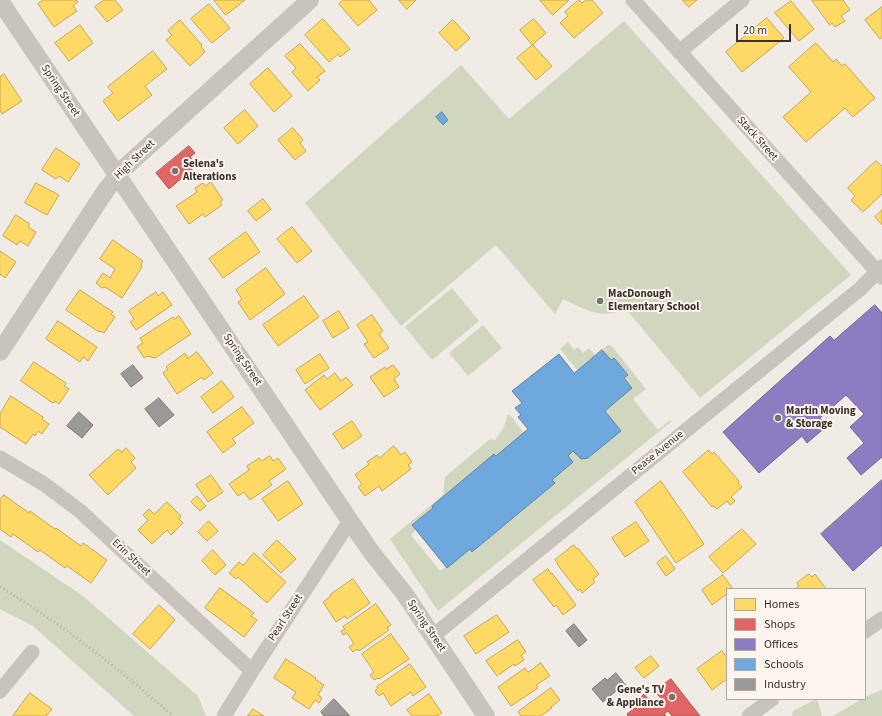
<!DOCTYPE html>
<style>
body{margin:0}
#map{position:relative;width:882px;height:716px;overflow:hidden;background:#f0ebe5;font-family:"Source Sans 3",sans-serif}
canvas{display:block}
.legend{position:absolute;left:726px;top:588px;width:140px;height:112px;box-sizing:border-box;background:#fbf5ee;border:1px solid #aea6a0;margin:0;padding:5px 7px;list-style:none;font-size:12px;color:#3b302b}
.legend li{display:flex;align-items:center;gap:8px;height:20px}
.legend b{width:20px;border:1px solid #aea6a0}
.scale{position:absolute;left:736px;top:24px;width:55px;height:18px;box-sizing:border-box;border:2px solid #3b302b;border-top:0;padding-left:5px;font-size:12px;line-height:14px;white-space:nowrap;color:#3b302b;-webkit-text-stroke:3px #fbf5ee;paint-order:stroke}
</style>
<div id="map">
<canvas width="882" height="716"></canvas>
<ul class="legend">
<li><b style="height:11px;background:#ffd966"></b>Homes</li>
<li><b style="height:11px;background:#e06666"></b>Shops</li>
<li><b style="height:11px;background:#8e7cc3"></b>Offices</li>
<li><b style="height:11px;background:#6fa8dc"></b>Schools</li>
<li><b style="height:11px;background:#999"></b>Industry</li>
</ul>
<div class="scale">20 m</div>
</div>
<script>
const context = document.querySelector('canvas').getContext('2d');
context.lineJoin = 'round';
function fill(path, color) { context.fillStyle = color; context.fill(path, 'evenodd'); }
function stroke(path, color, width, dash) { context.strokeStyle = color; context.lineWidth = width; context.lineCap = dash ? 'butt' : 'round'; context.setLineDash(dash || []); context.stroke(path); }
function label(font, color, halo, rows, align = 'center') {
  context.font = font + ' "Source Sans 3",sans-serif'; context.lineWidth = 4; context.setLineDash([]); context.textBaseline = 'middle'; context.strokeStyle = halo; context.fillStyle = color; for (const [text, x, y, turn = 0] of rows) {
    context.save(); context.translate(x, y); context.rotate((+turn || 0) * Math.PI / 180); context.textAlign = isNaN(turn) ? turn : align; if (halo) context.strokeText(text, 0, 0); context.fillText(text, 0, 0); context.restore();
  }
}
fill(new Path2D(`
 M624 21 851 275 700 398 626 309C600 320 587 310 563 299L555 314 496 245 401 326 305 203 461 65 509 119Z
 M452 288 479 321 432 360 405 327Z
 M483 325 502 348 468 376 449 353Z
 M568 342 574 350 578 347 583 353 589 348 595 355 577 370 560 349Z
 M608 345H611L646 389 633 399 658 430 670 420 672 421 438 611 390 539 443 495 445 477 490 439 495 440 503 429 508 415H510L524 433 496 456 494 455 432 506 433 508 412 525 416 530 411 535 440 571 470 549 473 552 555 483 552 480 573 462 568 456 573 451 581 459 589 458 621 431 605 411 632 388 624 378 628 375 614 358 611 360 602 350Z
 M0 540 83 596 198 696 206 716H134L33 626 0 609Z
 M882 690V716H833L862 699H865V697L867 696Z
 M816 699H817L822 716H792L793 711Z`), '#d1d6bf');
const homes = new Path2D(`
 M44 0H76L78 2 73 6 77 11 54 27 38 4Z
 M104 0H115L123 10 107 22 95 7Z
 M214 0H245L226 15Z
 M343 0H369L377 10 358 26 339 4Z
 M399 0H416L407 9Z
 M540 0H569L553 15Z
 M579 0 582 3 586 0H592L603 13 574 38 560 23 568 16 565 12Z
 M683 0H697L689 7Z
 M812 0H843L850 10 841 16 845 21 835 27 832 23 830 25Z
 M791 1 814 29 799 41 775 13Z
 M209 4 230 28 212 43 191 19Z
 M882 7V37L880 39 865 20Z
 M767 18 784 38 742 72 726 52Z
 M323 19 350 49 340 57 338 54 329 62 305 35Z
 M534 19 546 33 532 45 520 30Z
 M180 20 202 45 201 46 205 52 190 66 166 40 172 35 168 31Z
 M453 20 470 38 456 51 439 33Z
 M80 25 93 43 69 61 55 43Z
 M816 43 833 62 836 59 842 66 845 64 875 98 853 117 845 108 806 142 783 117 811 92 789 67Z
 M300 44 325 71 317 77 320 80 308 91 292 72 296 68 285 56Z
 M533 45 552 66 536 80 517 58Z
 M153 51 167 69 145 86 152 95 118 121 103 101 113 93 108 87Z
 M268 68 292 96 274 112 250 84Z
 M4 74 22 101 2 114 0 110V77Z
 M245 110 258 126 238 144 224 128Z
 M293 128 303 140 300 143 306 151 295 160 278 140Z
 M56 148 80 164 68 182 59 176 56 179 42 170Z
 M876 161 882 166V194L863 212 851 200 855 196 848 188Z
 M211 182 223 200 220 202 222 205 205 217 203 214 189 224 176 206 197 192 195 188 203 183 205 186Z
 M36 183 59 195 47 215 25 203Z
 M263 199 271 209 256 221 248 211Z
 M882 210V225L875 217Z
 M16 215 30 224 28 227 36 232 28 246 20 241 17 245 3 236Z
 M292 227 312 251 297 263 277 239Z
 M246 232 260 252 223 278 209 259Z
 M113 240 143 261 141 264 142 267 122 298 105 287 102 288 96 283 103 273 110 278 115 269 100 259Z
 M0 251 16 262 5 278 0 274Z
 M266 268 285 294 250 320 238 302 242 299 236 290Z
 M80 290 113 312 111 314 115 317 104 333 100 331 99 332 66 310Z
 M156 292 158 296 163 292 172 305 136 330 130 322 134 319 129 311Z
 M304 296 319 317 278 346 263 325Z
 M339 311 349 328 333 338 323 321Z
 M372 315 383 331 379 334 389 348 374 358 364 344 368 342 357 325Z
 M179 316 191 334 155 358 147 356 144 358 137 347 143 343 140 338 173 317 174 319Z
 M58 321 97 347 88 361 83 357 80 362 46 339Z
 M197 352 213 373 204 380 202 377 177 394 163 373 168 369 166 367 185 353 188 358Z
 M320 354 329 368 305 384 296 370Z
 M34 362 66 383 64 386 69 389 59 404 55 401 53 403 21 381Z
 M393 365 400 374 394 379 399 387 384 397 370 377 385 367 386 369Z
 M335 373 341 381 346 377 353 385 320 410 305 390 324 375 327 379Z
 M222 381 234 397 213 413 201 397Z
 M11 396 43 417 42 419 49 424 42 434 38 431 35 436 33 434 26 444 0 427V414Z
 M242 407 254 423 232 439 236 443 223 453 207 432Z
 M352 421 362 436 343 449 333 434Z
 M394 446 401 455 405 452 412 462 408 465 411 469 382 491 379 486 365 496 358 487 362 484 355 475 369 464 367 462 377 455 379 458Z
 M126 448 135 458 131 462 136 468 108 495 89 475 118 449 122 452Z
 M709 450 712 454 714 452 739 481 738 483 742 487 731 497 735 501 730 505 727 501 717 509 714 506 712 507 683 472Z
 M270 456 273 461 278 458 286 469 269 481 272 485 250 500 244 492 238 496 229 484 249 470 247 466 259 458 261 461Z
 M211 475 223 492 208 502 196 485Z
 M288 481 303 504 278 521 262 499Z
 M661 481 704 544 676 563 635 502Z
 M4 495 29 513 30 511 55 529 56 528 81 546 83 543 107 560 91 583 67 566 65 568 40 550 38 552 13 534 11 537 0 529V500Z
 M197 496 206 506 200 511 191 502Z
 M167 502 181 516 179 519 183 523 171 535 167 530 152 544 138 530 148 520 143 515 149 509 154 514Z
 M209 521 218 531 207 541 198 532Z
 M636 522 649 541 625 557 612 538Z
 M742 529 756 544 723 573 709 557Z
 M277 540 296 559 281 573 263 555Z
 M574 545 577 549 578 548 599 574 593 579 595 582 582 593 580 589 578 591 557 564 558 563 555 560Z
 M213 550 226 565 215 575 202 561Z
 M254 553 286 582 267 603 238 577 236 579 229 573 239 562 243 565Z
 M666 556 675 569 666 576 657 563Z
 M548 569 551 574 552 573 576 605 563 615 556 605 554 607 533 580Z
 M809 574 812 577 815 574 826 589H795L799 586 797 583Z
 M723 575 733 589H727V594L712 605 702 590Z
 M353 579 370 603 347 619 345 616 336 622 323 602 331 596 330 595Z
 M220 588 254 613 251 616 257 620 244 637 205 608Z
 M376 604 391 625 387 628 389 630 359 651 358 649 353 652 349 647 354 644 347 633 343 635 341 631 345 629 343 627Z
 M159 605 175 620 150 649 133 634Z
 M497 615 509 632 476 654 464 636Z
 M391 634 409 659 379 679 378 678 374 680 370 675 374 672 362 654Z
 M518 640 526 652 521 655 524 660 515 666 514 664 497 676 486 661Z
 M722 651 727 658V679L712 690 697 669Z
 M651 656 659 666 644 678 635 668Z
 M286 659 316 678 315 679 324 685 318 695 322 698 319 703 315 700 309 709 292 698 296 692 274 678Z
 M541 663 550 676 536 685 538 688 511 706 498 687 525 668 528 672Z
 M410 664 426 687 413 696 411 692 391 706 383 693 379 696 375 691 378 688 377 687Z
 M551 688 560 700 551 707 552 708 541 716H521L518 712Z
 M30 693 52 709 46 716H13Z
 M429 694 442 713 437 716H412L407 710Z
 M253 709 264 716H248Z`);
fill(homes, '#ffd966');
stroke(homes, '#c4a654', 1);
const shops = new Path2D(`
 M189 146 195 153 190 157 197 165 169 189 156 173Z
 M671 679 700 716H672L668 711 664 714 666 716H628L627 714 636 707 634 705 642 699 641 697 644 694 648 699 650 698 656 707 663 701 655 691Z`);
fill(shops, '#e06666');
stroke(shops, '#ae5654', 1);
const offices = new Path2D(`
 M875 305 882 313V457L861 475 847 458 864 443 850 427 864 414 846 395 820 418 827 426 807 443 802 436 759 473 723 432 830 336 834 340Z
 M882 480V545L853 571 821 534Z`);
fill(offices, '#8e7cc3');
stroke(offices, '#756595', 1);
const schools = new Path2D(`
 M442 112 448 120 443 125 436 117Z
 M602 350 611 360 614 358 628 375 624 378 632 388 605 411 621 431 588 458 581 459 573 451 568 456 573 462 552 480 555 483 472 552 470 549 447 568 412 525 433 508 432 506 494 454 496 456 528 429 518 417 521 415 515 408 522 403 512 391 559 354 574 373Z`);
fill(schools, '#6fa8dc');
stroke(schools, '#5f84a7', 1);
const industry = new Path2D(`
 M133 365 143 378 131 387 121 374Z
 M159 398 174 415 159 427 145 409Z
 M79 412 93 425 82 438 67 426Z
 M574 624 587 640 579 647 566 631Z
 M616 673 628 688 620 695 616 691 603 702 592 689 605 678 607 680Z
 M334 699 350 716H324L321 712Z`);
fill(industry, '#999');
stroke(industry, '#7d7a78', 1);
stroke(new Path2D(`
 M633 0 882 277
 M679 52 742 0
 M0 458 44 484 80 511 252 671
 M865 631 882 619
 M433 636 860 289 882 267
 M0 691 32 652
 M224 716 252 671 350 521
 M749 716 772 699`), '#c9c3be', 15);
stroke(new Path2D(`
 M0 1 350 521 372 553 404 593 486 716
 M0 352 106 190 122 170 310 0`), '#c9c3be', 18);
stroke(new Path2D(`
 M0 587C62 624 119 669 173 716`), '#b1aca8', 3, [1, 3]);
for (const [x, y, r, color] of [
 [175,171,4,"#7a716c"],
 [600,301,4,"#7a716c"],
 [778,418,4,"#7a716c"],
 [672,697,4,"#7a716c"]
]) { const dot = new Path2D(); dot.arc(x, y, r, 0, 2 * Math.PI); context.fillStyle = color; context.fill(dot); stroke(dot, '#fbf5ee', 1.5); }
label('11px', '#3b302b', '#fbf5ee', [
 ["Spring Street",60,91,56],
 ["Stack Street",757,139,48],
 ["High Street",135,160,-44],
 ["Spring Street",242,360,56],
 ["Pease Avenue",658,453,-39],
 ["Erin Street",131,558,43],
 ["Pearl Street",286,618,-57],
 ["Spring Street",426,626,56]
]);
label('bold 11px', '#3b302b', '#fbf5ee', [
 ["Selena's",183,165],
 ["Alterations",183,178],
 ["MacDonough",608,295],
 ["Elementary School",608,308],
 ["Martin Moving",786,412],
 ["& Storage",786,425],
 ["Gene's TV",664,691,"right"],
 ["& Appliance",664,704,"right"]
], 'left');
</script>
